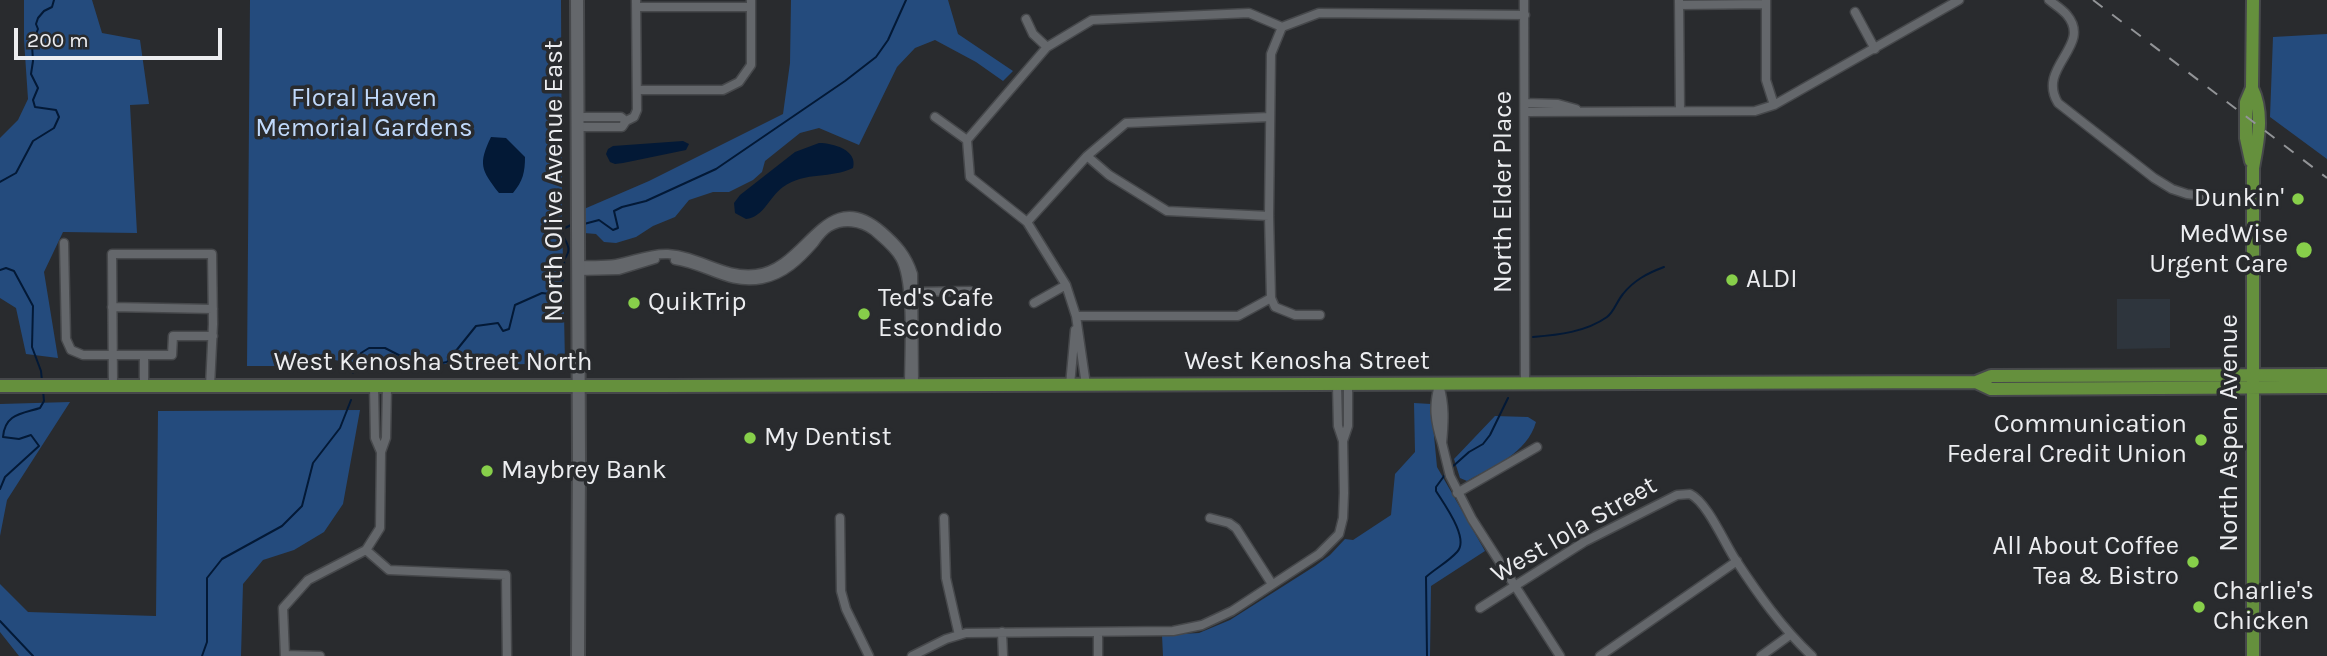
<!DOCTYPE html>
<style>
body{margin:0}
#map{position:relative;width:2327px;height:656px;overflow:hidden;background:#292b2e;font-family:Karla,sans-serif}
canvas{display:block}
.scale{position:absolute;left:14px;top:28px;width:208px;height:32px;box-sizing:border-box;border:4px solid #ecedf0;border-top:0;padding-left:9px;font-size:21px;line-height:24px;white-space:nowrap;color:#ecedf0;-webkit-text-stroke:5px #292b2e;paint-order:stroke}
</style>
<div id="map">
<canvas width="2327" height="656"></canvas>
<div class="scale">200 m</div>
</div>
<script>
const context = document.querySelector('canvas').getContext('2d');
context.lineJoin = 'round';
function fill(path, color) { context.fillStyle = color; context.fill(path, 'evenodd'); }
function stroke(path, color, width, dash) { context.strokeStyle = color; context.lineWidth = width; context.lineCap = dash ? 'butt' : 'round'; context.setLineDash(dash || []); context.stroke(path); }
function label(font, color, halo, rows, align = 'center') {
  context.font = font + ' Karla,sans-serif'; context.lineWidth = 7; context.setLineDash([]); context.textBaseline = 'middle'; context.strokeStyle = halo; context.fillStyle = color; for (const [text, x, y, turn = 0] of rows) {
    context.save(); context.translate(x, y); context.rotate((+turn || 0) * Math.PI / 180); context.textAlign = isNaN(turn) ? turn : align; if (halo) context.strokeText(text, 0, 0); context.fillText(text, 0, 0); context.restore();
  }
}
fill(new Path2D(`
 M2117 299H2170V348L2117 349Z`), '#2e353d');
fill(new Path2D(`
 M24 0H92L102 33 140 40 149 104 130 105 137 233 63 232 44 272 58 358 26 354 16 308 0 298V138L18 120 28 99 24 40Z
 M250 0H561L562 214 565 363 490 365 345 362 309 355 302 366H247Z
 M791 0H948L958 34 1013 71 1003 81 976 62 935 40 915 48 897 67 859 145 819 128 800 133 765 161 762 172 753 180 729 192H713L689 200 675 217 653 226 636 237 616 243 604 242 596 234 584 233V209L649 181 783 114 790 63Z
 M2327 34V159L2270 117 2273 37Z
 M70 402 7 500 0 536V404Z
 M1414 403 1431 404 1437 467 1485 551 1431 586 1430 656H1163L1162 635 1199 633 1230 620 1315 566 1330 555 1345 539 1353 540 1391 515 1395 474 1415 452Z
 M360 410 343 504 324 532 294 550 263 560 243 584 241 656H19L0 632V584L28 612 156 616 158 411Z
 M1495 416 1528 417 1536 422C1527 454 1493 466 1467 481L1460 478 1454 459Z`), '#244b7d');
fill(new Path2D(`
 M491 137 506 138 525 157C525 172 523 181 513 193H499C481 170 478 164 491 137Z
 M683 141 689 144 686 150 623 163 615 164 610 162 606 154 608 149 613 146Z
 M819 143C833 143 858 150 853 168 831 179 806 171 783 187 769 197 764 217 746 219L735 213 734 203 740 195 795 152Z`), '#031936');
stroke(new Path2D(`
 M0 182 16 173 33 141 54 128 59 117 56 110 35 107 33 100 38 88 31 74 33 61 32 45 38 29 36 24 38 18 44 11 52 7 54 0
 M584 224 599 220 613 230 618 228 614 211 622 207 646 201 716 169 845 81 876 57 888 40 906 0
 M0 270 6 268 14 271 33 306 32 347 41 371 42 381
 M1533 337C1558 335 1586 332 1607 317 1614 312 1617 301 1623 294 1634 280 1648 273 1664 267
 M353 373 361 353 369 348H385L422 367 447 362 476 326 498 323 503 331 509 329 515 305 542 293 550 294 563 289C561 276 565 271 564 260 572 249 568 245 562 234L563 229 571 225
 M1451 468 1469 452 1483 444 1490 435 1508 398
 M0 489 5 477 39 446 31 435 19 439 3 437C5 414 21 414 40 408L44 401 43 390
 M0 621 33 656
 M202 656 207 642V578L222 559 282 526 302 506 313 463 340 428 351 400
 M1427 656 1426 577C1436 568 1448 562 1457 552 1470 539 1444 504 1436 491V487L1447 472`), '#031936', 2);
const street = new Path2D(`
 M1524 0 1525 384
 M1679 0 1680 111
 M1766 0V80L1774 105
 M2049 0C2055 5 2062 9 2067 15 2093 46 2036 67 2058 103L2154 178 2172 189 2187 194 2212 197H2252
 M1679 5 1766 4
 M636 7H751
 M1855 12 1875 49
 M1026 19 1033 34 1047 47
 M637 90H723L739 82 751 65V0
 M1525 103 1558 104 1576 109
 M1525 112 1755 111 1774 105 1959 0
 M578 117H621L626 121 622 127H578
 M935 117 967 140
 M626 121 634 117 637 110 636 0
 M1087 156 1109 175 1167 211 1269 216
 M1027 222 1087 156 1126 123 1270 117
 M64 243 66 339 71 350 83 355H172L173 336H213
 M675 260C706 264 729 286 762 279 784 275 800 259 814 243 818 237 823 231 829 227 843 219 861 221 874 231 883 239 894 247 900 258 914 282 909 355 909 386
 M578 265C591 265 604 266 616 264 634 261 649 253 668 254 700 256 724 278 756 274 808 268 825 182 882 231 897 244 907 255 913 274L914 386
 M578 271 619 270 655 259
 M910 292 970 291
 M1271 298 1269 216 1271 54 1282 27
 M1034 303 1066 285
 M112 307 213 309
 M1076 316H1238L1271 298 1275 307 1295 315H1320
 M144 355V386
 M1070 385 1075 330
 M1086 385 1076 316 1066 285 1027 222 970 177 967 140 1047 47 1092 20 1249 13 1282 27 1319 13 1525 15
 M1439 385C1445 405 1444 422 1442 443 1435 422 1433 406 1439 385Z
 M113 386 112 254H212L213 324 210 386
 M374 386 375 438 381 452
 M1343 441 1348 426V385
 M1442 443 1450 476 1472 519 1560 656
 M1457 493 1537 447
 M840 518 841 591 846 609 869 656
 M944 518 946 578 959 635
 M1210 518 1229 523 1236 528 1272 584
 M366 550 389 570 506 575 507 656
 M1480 608 1584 542 1677 495 1690 494C1707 502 1724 542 1735 559 1758 594 1782 628 1812 656
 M1002 632 1003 656
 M1098 632V656
 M285 655 320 656
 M285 656 283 608 308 580 366 550 380 528 381 452 386 438 387 386
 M912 656 946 639 966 633 1173 631 1202 625 1232 611 1319 554 1339 534 1343 518 1344 493 1343 441 1338 426 1337 385
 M1600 656 1737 561
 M1761 656 1790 635`);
const secondary = new Path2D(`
 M577 0 579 460 578 656`);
const primary = new Path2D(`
 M2252 88C2264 113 2258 141 2253 168V656
 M2251 161 2246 138V102L2252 88 2253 0
 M1976 382 1991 376 2327 375
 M0 386H667L1976 382 1991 389 2327 387`);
stroke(street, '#46484b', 11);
stroke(secondary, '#46484b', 16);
stroke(primary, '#46484b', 16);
stroke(street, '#64676b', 8);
stroke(secondary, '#64676b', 12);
stroke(primary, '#65903d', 12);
stroke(new Path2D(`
 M2093 0 2327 178`), '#929497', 2, [12, 12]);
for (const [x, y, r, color] of [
 [2298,199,7,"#87cf4a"],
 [2304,250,9,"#87cf4a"],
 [1732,280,7,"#87cf4a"],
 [634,303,7,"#87cf4a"],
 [864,314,7,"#87cf4a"],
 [750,438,7,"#87cf4a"],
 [2201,440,7,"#87cf4a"],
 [487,471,7,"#87cf4a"],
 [2193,562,7,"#87cf4a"],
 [2199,607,7,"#87cf4a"]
]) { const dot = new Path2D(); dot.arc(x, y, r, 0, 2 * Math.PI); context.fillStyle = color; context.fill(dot); stroke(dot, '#292b2e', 2.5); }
label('26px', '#c0d9fb', '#292b2e', [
 ["Floral Haven",364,99],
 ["Memorial Gardens",364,129]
]);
label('26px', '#ecedf0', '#292b2e', [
 ["North Olive Avenue East",555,181,-90],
 ["North Elder Place",1504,192,-90],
 ["West Kenosha Street",1307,362],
 ["West Kenosha Street North",433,363],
 ["North Aspen Avenue",2230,433,-90],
 ["West Iola Street",1574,530,-30]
]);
label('26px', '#ecedf0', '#292b2e', [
 ["Dunkin'",2284,199,"right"],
 ["MedWise",2288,235,"right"],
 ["Urgent Care",2288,265,"right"],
 ["ALDI",1746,280],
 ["Ted's Cafe",878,299],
 ["Escondido",878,329],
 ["QuikTrip",648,303],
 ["Communication",2187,425,"right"],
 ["Federal Credit Union",2187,455,"right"],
 ["My Dentist",764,438],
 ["Maybrey Bank",501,471],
 ["All About Coffee",2179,547,"right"],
 ["Tea & Bistro",2179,577,"right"],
 ["Charlie's",2213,592],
 ["Chicken",2213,622]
], 'left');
</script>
